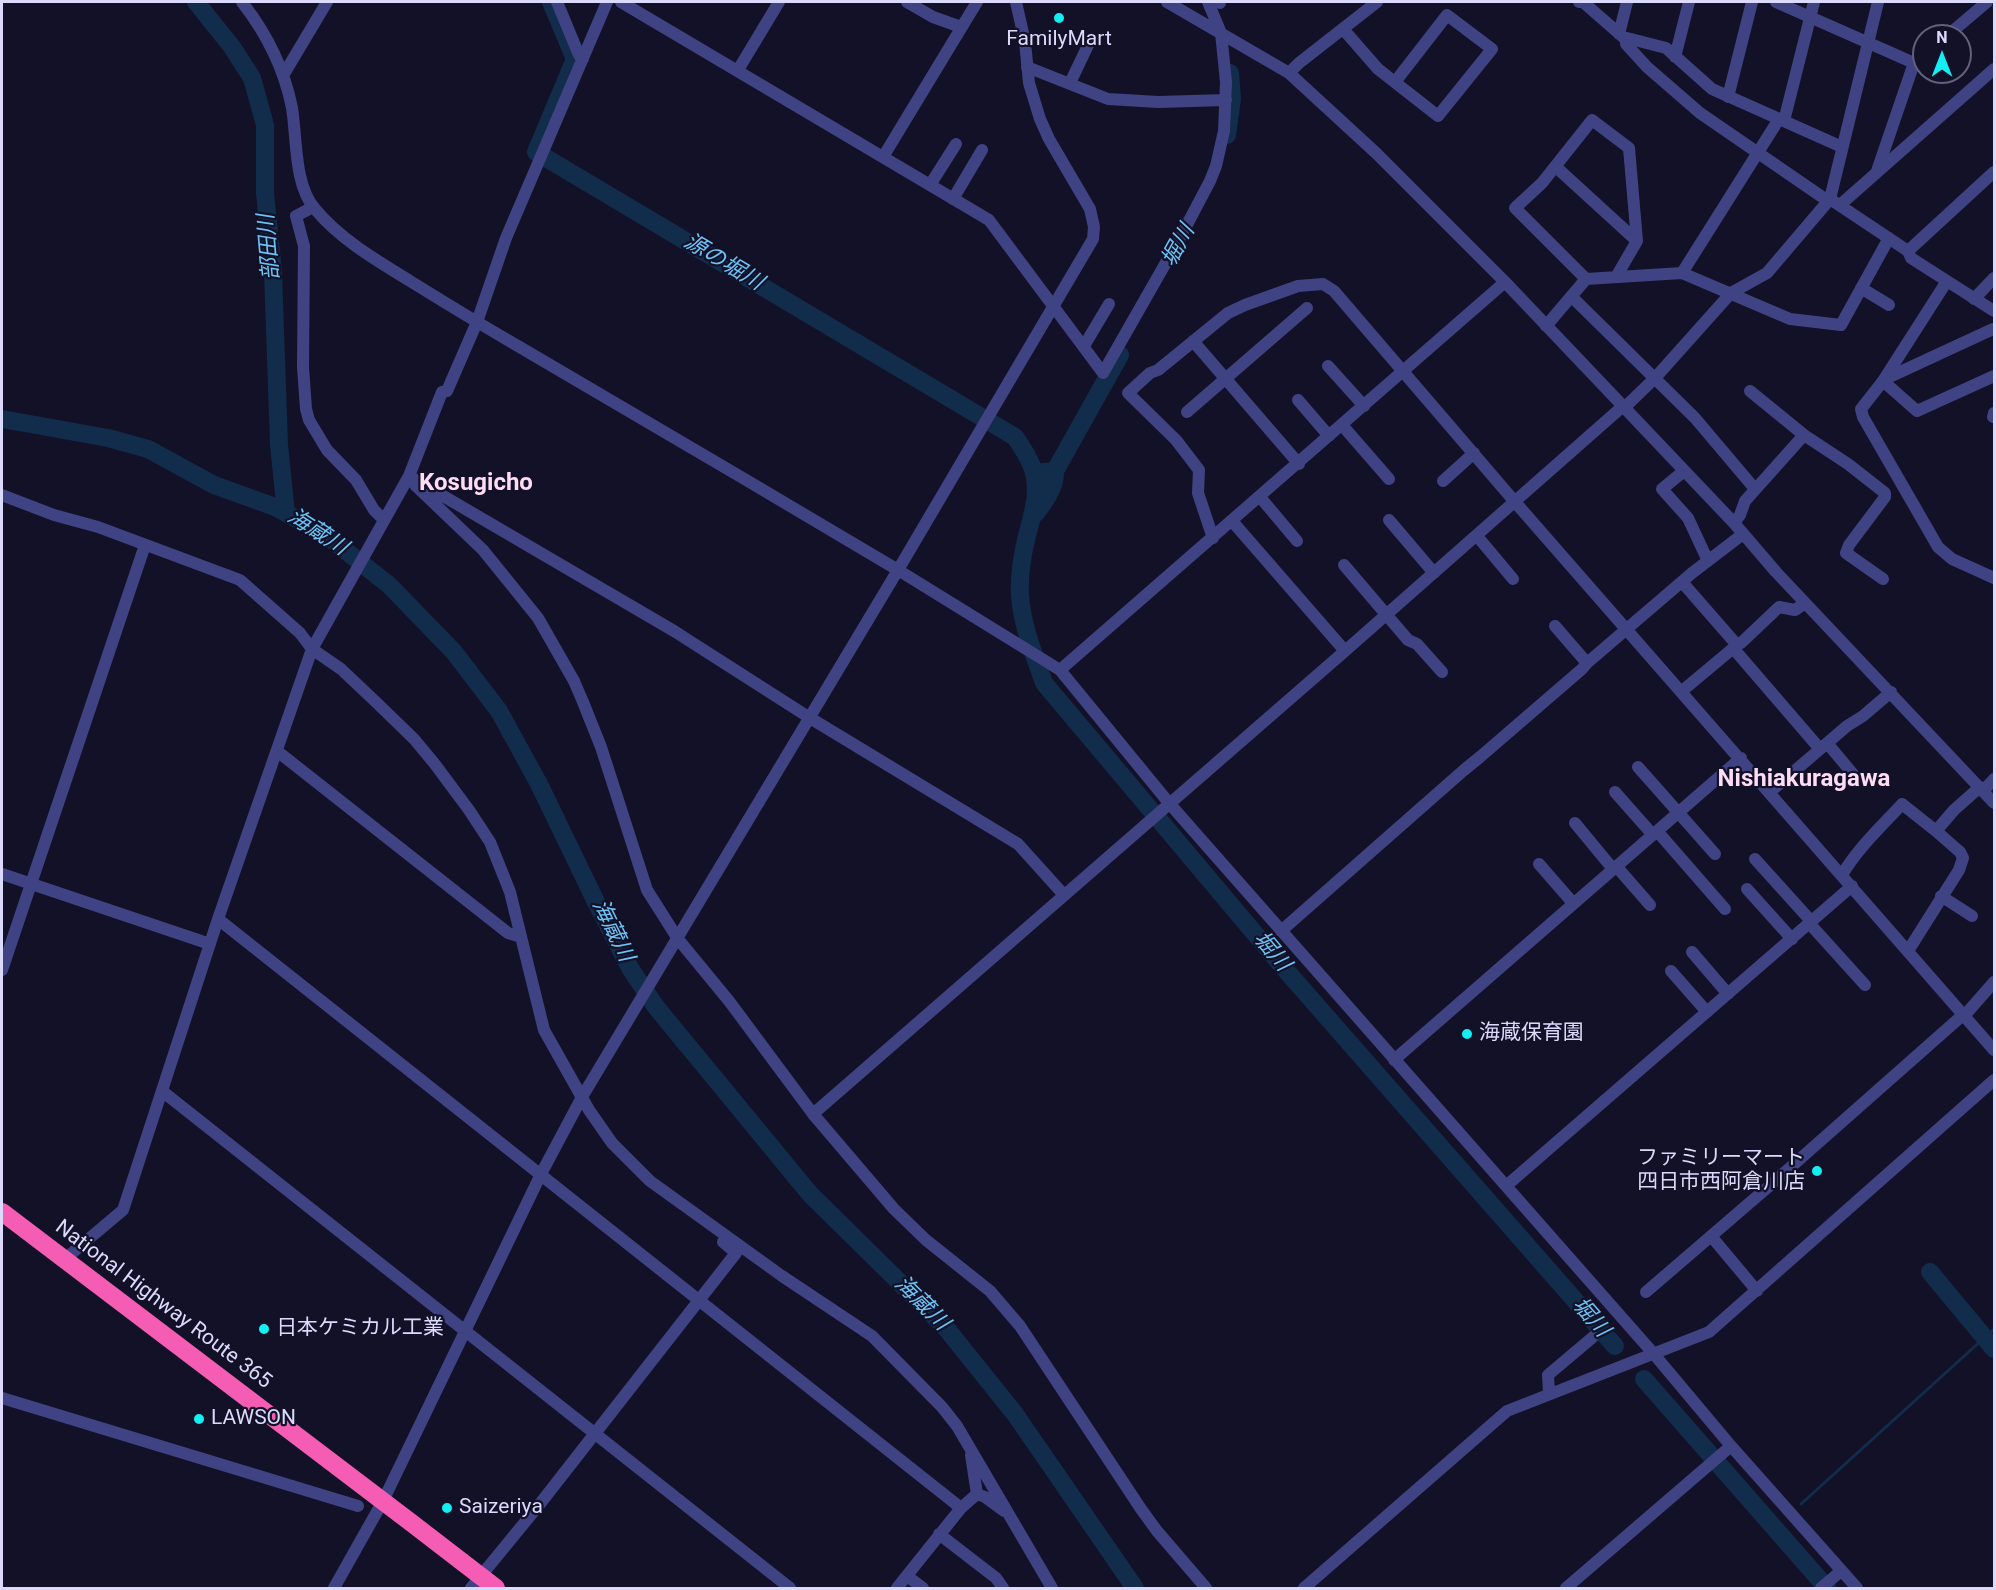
<!DOCTYPE html>
<meta charset="utf-8">
<style>
body{margin:0}
#map{position:relative;width:1996px;height:1590px;overflow:hidden;background:#131127;font-family:Roboto,sans-serif}
canvas{display:block}
.frame{position:absolute;inset:0;border:3px solid #dbdafd;pointer-events:none}
.north{position:absolute;left:1912px;top:24px;width:60px;height:60px;box-sizing:border-box;background:#131127;border:2px solid #63617d;border-radius:50%;rotate:0deg;font-size:16px;font-weight:700;line-height:24px;text-align:center;color:#dbdafd}
.north::after{content:'';display:block;margin:auto;width:21px;height:27px;background:#12eef1;clip-path:polygon(50% 0,100% 100%,50% 72%,0 100%)}
</style>
<div id="map">
<canvas width="1996" height="1590"></canvas>
<div class="frame"></div>
<div class="north">N</div>
</div>
<script>
const context = document.querySelector('canvas').getContext('2d');
context.lineJoin = 'round';
function stroke(path, color, width, dash) { context.strokeStyle = color; context.lineWidth = width; context.lineCap = dash ? 'butt' : 'round'; context.setLineDash(dash || []); context.stroke(path); }
function label(font, color, halo, rows, align = 'center') {
  context.font = font + ' Roboto,"Noto Sans JP",sans-serif'; context.lineWidth = 4.5; context.setLineDash([]); context.textBaseline = 'middle'; context.strokeStyle = halo; context.fillStyle = color; for (const [text, x, y, turn = 0] of rows) {
    context.save(); context.translate(x, y); context.rotate((+turn || 0) * Math.PI / 180); context.textAlign = isNaN(turn) ? turn : align; if (halo) context.strokeText(text, 0, 0); context.fillText(text, 0, 0); context.restore();
  }
}
stroke(new Path2D(`
 M1801 1504 1994 1329`), '#122c4b', 3);
stroke(new Path2D(`
 M196 2 232 47 252 78 265 125V193L273 272 279 445 286 513
 M551 2 575 59 536 152 1015 437C1022 447 1031 460 1034 473 1040 497 1031 518 1026 540 1022 557 1019 577 1020 595 1022 626 1034 654 1044 683L1283 967 1615 1346
 M1227 135 1232 99 1230 73
 M2 419 108 438 148 449 214 485 275 507 327 536 389 585 454 652 499 711 539 784 597 904 630 968 656 1007 810 1194 946 1328 1015 1414 1135 1588
 M1034 473 1055 471 1120 355
 M1036 513C1045 502 1056 486 1055 471
 M1930 1272 1994 1349
 M1644 1379 1827 1588`), '#122c4b', 18);
stroke(new Path2D(`
 M242 2C267 34 284 67 292 108 297 139 294 185 315 209 341 240 376 260 410 281 447 304 485 327 523 349 649 422 773 496 898 570L582 1097 541 1174 383 1501 334 1588
 M557 2 579 55 583 59
 M607 2 506 238 477 322 447 391 442 392 409 476 674 631 810 718 1018 844 1064 895
 M621 2 989 220 1103 373 1180 238 1210 181 1216 166 1224 131 1226 82 1221 33 1208 2
 M907 2 933 17 961 27
 M1016 2 1025 42 1029 83 1040 119 1049 139 1090 209 1094 227 1093 239 898 570 1060 670 1169 803 1653 1353 1731 1446 1857 1588
 M1167 2 1289 73 1376 153 1505 282 1734 523 1776 572 1994 803
 M1219 2 1220 3
 M1579 2H1583L1623 37 1626 40V44L1647 67 1700 113 1828 201
 M1776 2 1914 63 1924 56
 M1343 29 1378 69 1438 116 1492 49 1447 15 1395 82
 M1619 34 1627 2
 M1947 36 1987 2
 M1623 37 1666 48 1712 89 1842 147
 M1675 57 1689 2
 M1027 67 1108 99 1158 102 1226 100
 M738 70 779 2
 M1289 73 1299 63 1377 2
 M284 74 327 2
 M1070 83 1091 39
 M1728 97 1752 2
 M1784 121 1814 2
 M883 157 977 2
 M1556 167 1637 241
 M1877 171 1914 63
 M930 185 956 144
 M953 199 982 150
 M1833 201 1908 251 1911 258 1994 311
 M1840 205 1994 69
 M313 207 296 216 304 246 303 367 306 409 309 420 327 450 356 480 374 510 384 520
 M1908 251 1994 172
 M1682 273 1779 119
 M1586 279 1515 208 1542 183 1592 120 1629 148 1637 241 1616 277
 M1947 281 1883 381 1861 409 1863 417 1938 547 1952 559 1994 578
 M1861 288 1889 305
 M1572 297 1695 418 1755 489
 M1974 299 1994 278
 M1546 326 1586 279 1682 273 1790 319 1841 325 1889 238
 M1193 341 1299 464
 M1084 346 1109 304
 M1328 366 1364 406
 M1885 379 1993 329
 M1883 381 1917 411 1994 376
 M1750 391 1804 435
 M1298 400 1329 436
 M1624 408 1655 378 1731 293 1767 273 1830 199 1878 2
 M1187 412 1307 308
 M1993 417 1994 413
 M1342 425 1389 479
 M1684 471 1662 489 1688 518 1708 561
 M1443 481 1474 453
 M2 495 54 515 98 527 240 580 300 633 312 649 341 669 378 704 414 739 434 763 469 810 490 842 510 892 544 1030 589 1110 612 1143 650 1181 782 1276 872 1336 942 1407 957 1426 1052 1588
 M1260 497 1297 541
 M1389 520 1434 573
 M1232 521 1345 651
 M1734 523 1740 515 1745 501 1804 435 1848 464 1885 493V497L1849 545 1846 553 1883 579
 M1477 536 1513 579
 M1213 538 1198 493 1199 470 1176 440 1128 393 1150 373 1158 370 1228 313 1245 305 1298 286 1323 284 1334 291 1515 502 1994 1050
 M1344 565 1408 640 1417 644 1442 672
 M1682 582 1737 645
 M1555 626 1587 663
 M1733 648 1820 749
 M1060 670 1505 282
 M1682 691 1737 645 1741 643 1779 607 1795 610 1805 603
 M1827 743 1853 774
 M277 751 508 933 521 937
 M1638 767 1715 854
 M1983 791 1994 779
 M1615 792 1653 835
 M1770 792 1847 726 1863 716 1891 692
 M1575 823 1613 869
 M1657 831 1725 909
 M1755 859 1811 921
 M1539 864 1573 903
 M1616 866 1650 905
 M2 874 210 944
 M1842 875C1858 848 1881 827 1902 804L1936 831 1954 810 1980 787
 M1747 889 1792 939
 M1941 896 1972 916
 M218 919 961 1508
 M1809 923 1865 985
 M1281 931 1464 770 1480 757 1582 669 1587 663 1692 573 1743 534
 M1908 951 1959 870 1963 858 1960 852 1936 831
 M1692 952 1728 994
 M2 970 145 545
 M1671 971 1707 1012
 M1965 1015 1994 982
 M1394 1060 1741 758
 M162 1091 790 1588
 M813 1114 1345 651 1622 407
 M1506 1186 1852 886
 M1711 1236 1757 1291
 M65 1259 123 1210 218 919 312 649 409 476 416 486 483 550 538 618 574 681 583 702 601 747 647 890 678 939 729 1001 813 1114 894 1209 926 1240 990 1291 1020 1326 1141 1509 1157 1531 1206 1588
 M1646 1292 1775 1181 1964 1014
 M1549 1393 1548 1375 1593 1337
 M2 1398 358 1506
 M977 1494 985 1497 1004 1511
 M939 1534 996 1578 1003 1588
 M907 1576 923 1588
 M471 1588 539 1505 736 1253 723 1242
 M897 1588 961 1508 977 1494 971 1455
 M1304 1588 1507 1411 1709 1332 1994 1080
 M1566 1588 1731 1446
 M1821 1588 1841 1571`), '#3f4383', 12);
stroke(new Path2D(`
 M2 1212 409 1521 496 1588`), '#f55cb3', 18);
for (const [x, y, r, color] of [
 [1059,18,6,"#12eef1"],
 [1467,1034,6,"#12eef1"],
 [1817,1171,6,"#12eef1"],
 [264,1329,6,"#12eef1"],
 [199,1419,6,"#12eef1"],
 [447,1508,6,"#12eef1"]
]) { const dot = new Path2D(); dot.arc(x, y, r, 0, 2 * Math.PI); context.fillStyle = color; context.fill(dot); stroke(dot, '#131127', 2); }
label('21px', '#dbdafd', '#131127', [
 ["FamilyMart",1059,40,"center"],
 ["海蔵保育園",1479,1034],
 ["ファミリーマート",1805,1159,"right"],
 ["四日市西阿倉川店",1805,1183,"right"],
 ["日本ケミカル工業",276,1329],
 ["LAWSON",211,1419],
 ["Saizeriya",459,1508]
], 'left');
label('21px', '#dbdafd', '#131127', [
 ["National Highway Route 365",163,1305,37]
]);
label('italic 22px', '#6ec3f6', '#131127', [
 ["堀川",1179,246,-61],
 ["部田川",270,247,-95],
 ["源の堀川",723,263,31],
 ["海蔵川",317,533,33],
 ["海蔵川",612,931,64],
 ["堀川",1271,952,50],
 ["海蔵川",921,1304,45],
 ["堀川",1590,1318,49]
]);
label('bold 24px', '#fddcf4', '#131127', [
 ["Kosugicho",476,484],
 ["Nishiakuragawa",1804,780]
]);
</script>
